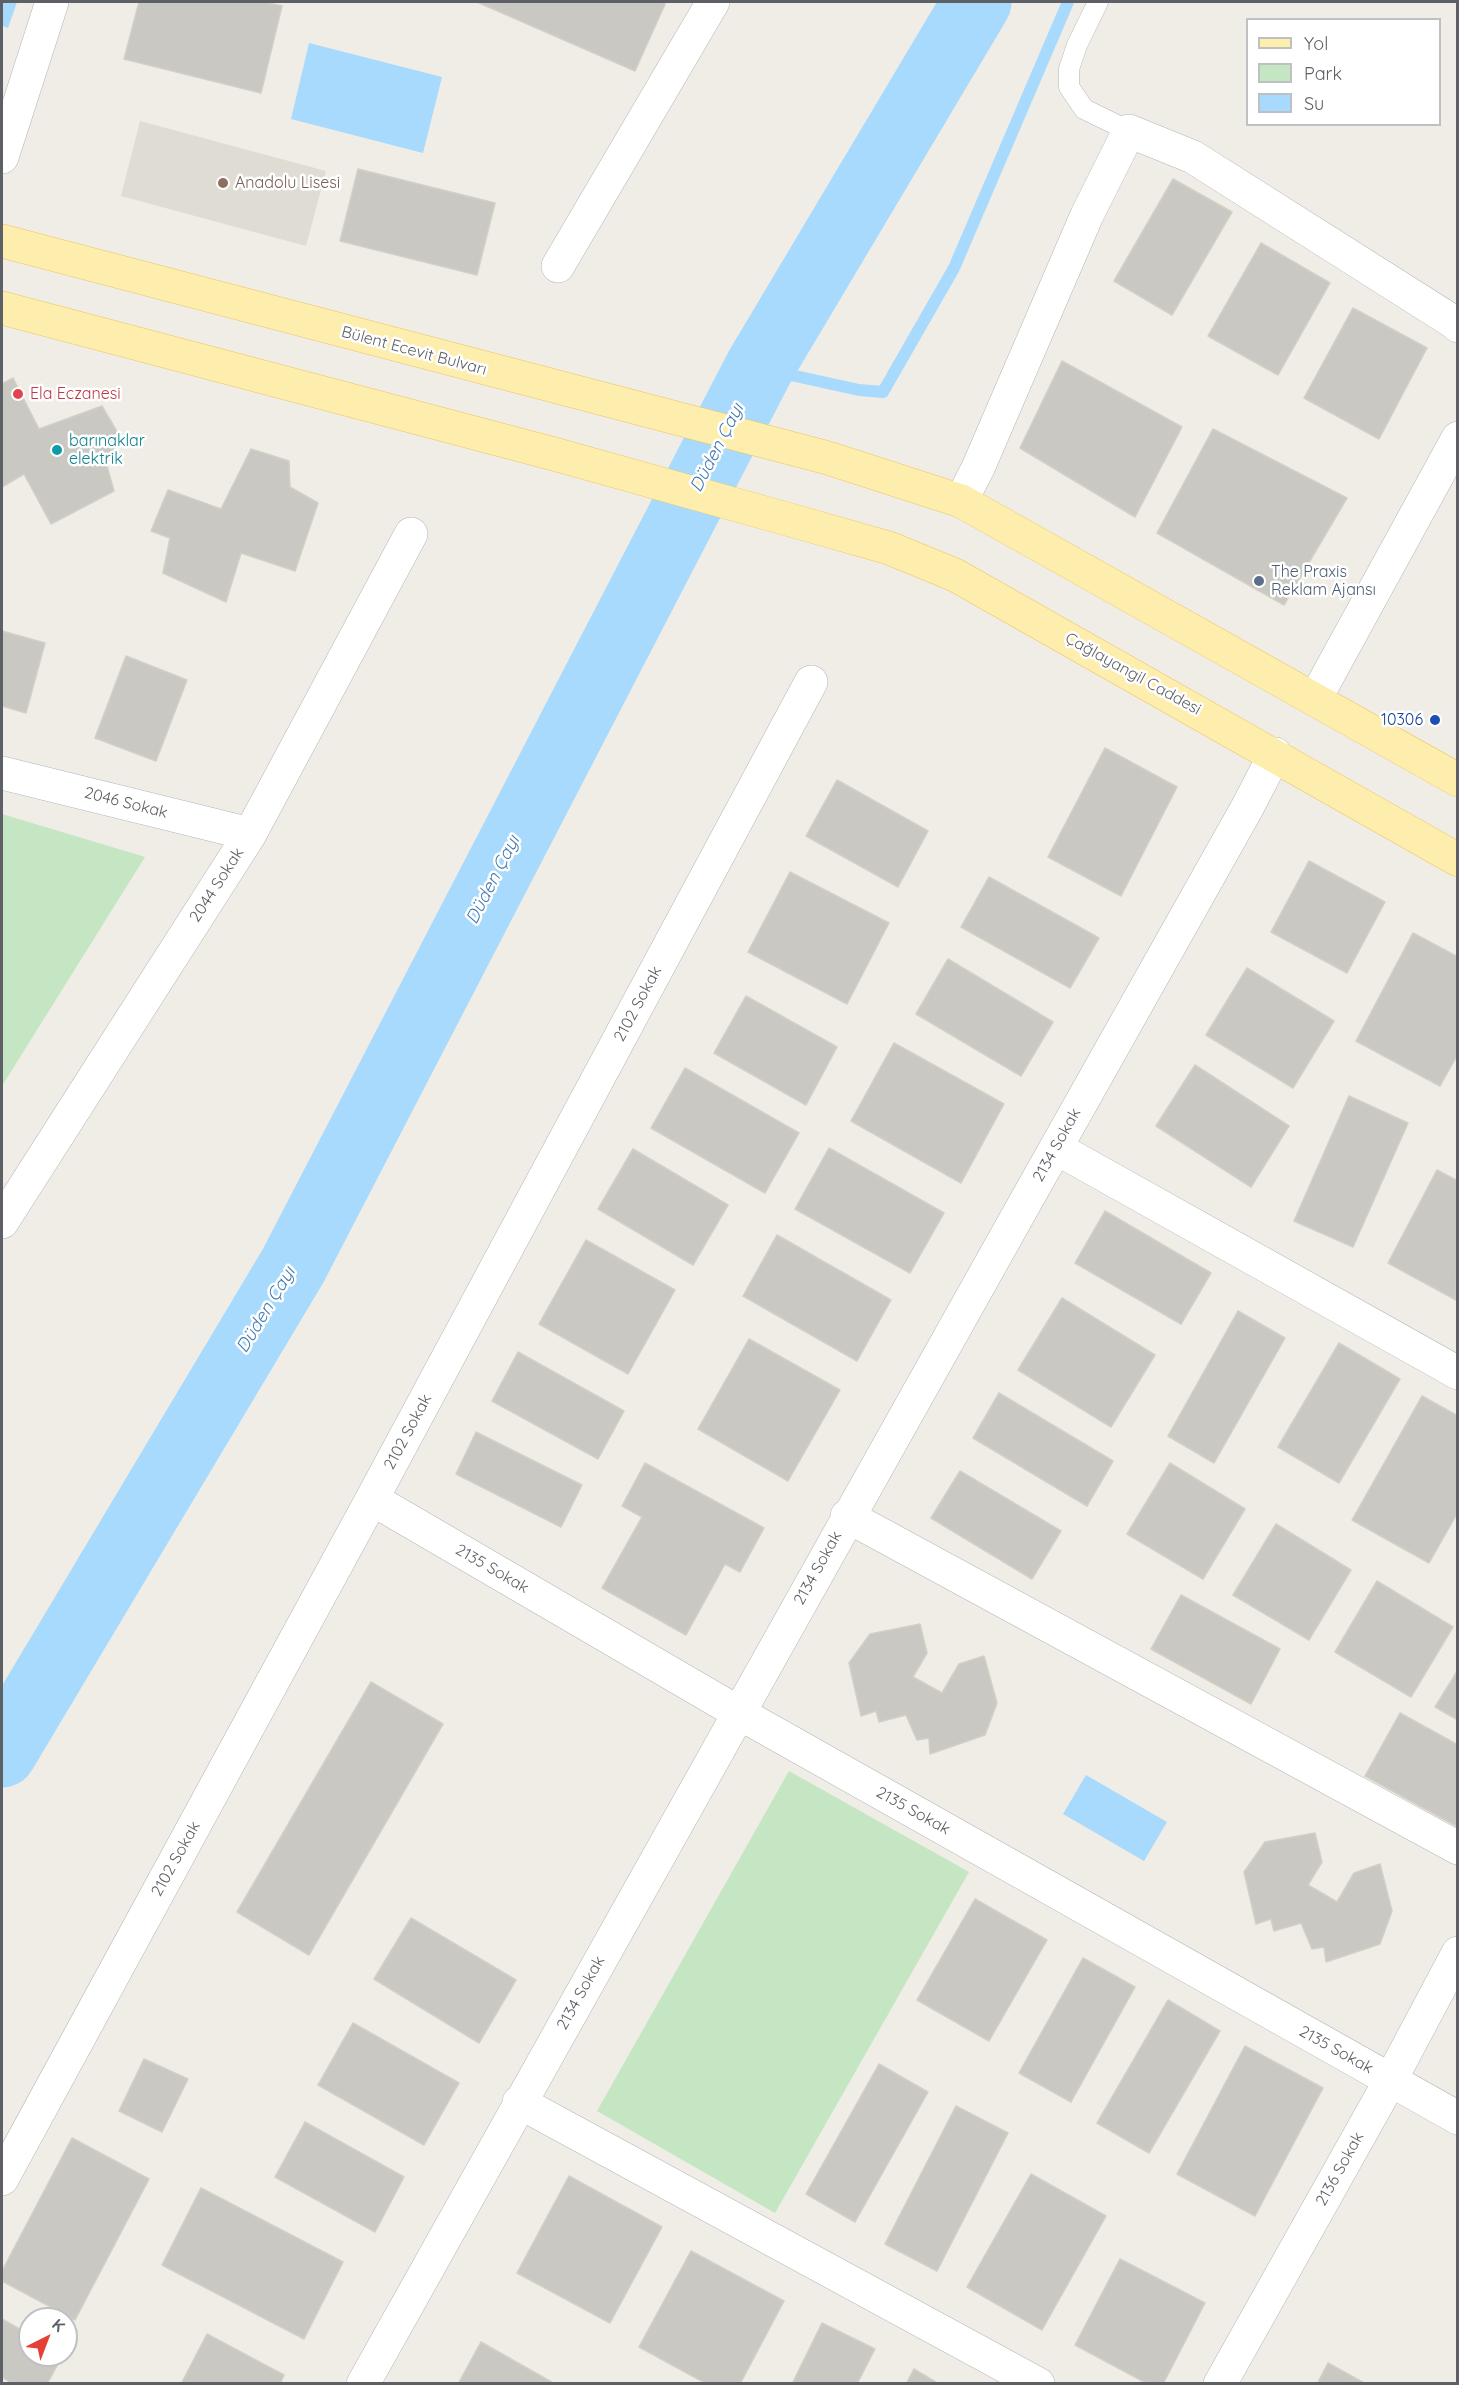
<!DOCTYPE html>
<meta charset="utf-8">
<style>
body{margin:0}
#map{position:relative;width:1459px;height:2385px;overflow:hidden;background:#efede6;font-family:Quicksand,sans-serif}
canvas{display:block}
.frame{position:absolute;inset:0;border:3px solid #5d6166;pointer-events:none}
.legend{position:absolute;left:1246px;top:18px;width:195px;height:108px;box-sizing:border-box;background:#fff;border:2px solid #bec0c2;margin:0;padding:8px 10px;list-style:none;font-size:18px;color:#5d6166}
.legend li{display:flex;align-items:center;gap:12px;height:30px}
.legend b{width:30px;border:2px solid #bec0c2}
.north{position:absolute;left:18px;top:2307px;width:60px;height:60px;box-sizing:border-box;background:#fff;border:2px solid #bec0c2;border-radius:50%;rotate:42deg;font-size:16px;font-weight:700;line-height:24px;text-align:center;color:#5d6166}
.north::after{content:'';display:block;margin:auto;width:21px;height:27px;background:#e54036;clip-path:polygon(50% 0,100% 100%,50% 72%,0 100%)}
</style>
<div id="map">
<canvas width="1459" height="2385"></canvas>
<div class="frame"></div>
<ul class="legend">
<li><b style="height:8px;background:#fdeead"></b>Yol</li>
<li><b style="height:16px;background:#c4e6c3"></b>Park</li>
<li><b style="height:16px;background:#a8dafd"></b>Su</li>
</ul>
<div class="north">K</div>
</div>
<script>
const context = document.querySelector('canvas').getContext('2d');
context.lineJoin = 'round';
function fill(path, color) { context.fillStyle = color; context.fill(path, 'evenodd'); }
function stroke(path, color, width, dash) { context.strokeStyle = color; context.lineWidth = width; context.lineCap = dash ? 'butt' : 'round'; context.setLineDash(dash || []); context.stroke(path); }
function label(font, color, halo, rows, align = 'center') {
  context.font = font + ' Quicksand,sans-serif'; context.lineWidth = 5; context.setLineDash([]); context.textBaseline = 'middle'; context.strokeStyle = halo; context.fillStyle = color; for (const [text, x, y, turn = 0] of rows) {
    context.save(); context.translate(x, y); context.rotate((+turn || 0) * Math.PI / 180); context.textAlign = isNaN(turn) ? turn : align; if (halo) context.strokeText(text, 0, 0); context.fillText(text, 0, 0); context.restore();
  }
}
fill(new Path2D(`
 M140 121 326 171 306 246 121 196Z`), '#dfdcd4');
fill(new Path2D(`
 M2 814 145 857 2 1086Z
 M789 1771 969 1872 775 2213 597 2111Z`), '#c4e6c3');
fill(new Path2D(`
 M2 2H17L8 28 2 26Z
 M309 43 442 77 423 153 291 119Z
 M1086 1775 1167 1822 1144 1861 1063 1814Z`), '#a8dafd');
stroke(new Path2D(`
 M759 368 859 390 883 392 954 268 1068 2`), '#a8dafd', 12);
stroke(new Path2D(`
 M2 1753 293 1266 759 368 977 2`), '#a8dafd', 69);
const building = new Path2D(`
 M139 2H264L282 6 261 93 124 59Z
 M477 2H666L635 71Z
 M358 169 495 203 477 275 340 241Z
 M1173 179 1232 212 1172 315 1114 281Z
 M1261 243 1330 283 1278 375 1208 336Z
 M1353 308 1427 348 1379 439 1304 398Z
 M1062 361 1182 427 1135 517 1020 448Z
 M13 378 39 429 102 406 122 440 105 459 114 491 51 524 24 474 2 487V384Z
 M1213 429 1347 498 1284 605 1157 533Z
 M251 449 289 461 290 487 318 503 295 571 241 553 226 602 163 573 170 538 151 531 168 490 221 509Z
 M2 631 45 643 26 713 2 706Z
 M126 656 187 680 156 761 95 738Z
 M1105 748 1177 787 1121 896 1048 857Z
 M837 780 928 831 898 887 806 836Z
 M1309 861 1385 902 1347 973 1271 932Z
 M790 872 889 923 847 1004 748 952Z
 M989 877 1099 938 1070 988 961 927Z
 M1413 933 1458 957V1054L1440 1086 1356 1041Z
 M948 959 1053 1022 1021 1076 916 1014Z
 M1247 968 1334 1021 1293 1088 1206 1035Z
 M746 996 837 1047 806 1105 714 1053Z
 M894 1043 1004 1104 961 1183 851 1121Z
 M1195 1065 1289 1126 1251 1187 1156 1126Z
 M685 1068 799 1133 765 1193 651 1128Z
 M1349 1096 1408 1123 1353 1247 1294 1221Z
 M829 1148 944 1213 910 1273 795 1209Z
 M633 1149 728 1205 693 1265 598 1209Z
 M1437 1170 1458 1181 1456 1300 1388 1263Z
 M1105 1211 1211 1273 1181 1324 1075 1263Z
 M777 1235 891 1300 857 1361 743 1296Z
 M586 1240 675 1290 628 1374 539 1324Z
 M1062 1298 1155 1355 1111 1427 1018 1370Z
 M1238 1311 1285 1338 1214 1463 1168 1436Z
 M749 1339 840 1390 788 1481 698 1429Z
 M1339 1343 1400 1379 1339 1483 1278 1447Z
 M518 1352 624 1411 598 1459 492 1401Z
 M999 1393 1113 1461 1087 1506 973 1438Z
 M1422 1396 1458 1416V1512L1429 1563 1352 1520Z
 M476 1432 582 1485 561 1527 456 1474Z
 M645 1463 764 1528 740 1572 725 1564 686 1635 602 1588 642 1517 622 1506Z
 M1170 1463 1245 1509 1203 1579 1127 1534Z
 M960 1471 1061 1531 1032 1579 931 1518Z
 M1276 1524 1351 1570 1309 1640 1233 1595Z
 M1377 1581 1453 1627 1411 1697 1335 1652Z
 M1181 1595 1280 1649 1251 1704 1151 1649Z
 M920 1624 927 1653 913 1677 942 1693 959 1664 984 1656 997 1703 985 1735 930 1754 929 1738 917 1740 906 1715 879 1722 876 1711 861 1716 849 1663 870 1634Z
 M1458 1670V1720L1435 1707Z
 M371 1682 443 1724 309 1955 237 1912Z
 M1400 1713 1458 1745V1827L1365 1776Z
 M1315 1833 1322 1862 1308 1885 1337 1902 1354 1873 1380 1864 1392 1911 1380 1944 1326 1962 1324 1947 1312 1949 1301 1923 1274 1931 1271 1919 1256 1924 1244 1872 1265 1842Z
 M975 1899 1047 1940 989 2041 917 2000Z
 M411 1918 516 1980 479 2043 374 1979Z
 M1083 1958 1135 1987 1071 2102 1019 2073Z
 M1168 2000 1220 2031 1149 2153 1097 2123Z
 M353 2023 459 2083 424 2145 318 2085Z
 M1245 2046 1323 2088 1255 2216 1177 2174Z
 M144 2059 188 2079 162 2132 119 2111Z
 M879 2064 928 2092 855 2222 806 2194Z
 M956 2106 1008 2133 937 2271 885 2244Z
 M305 2122 404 2177 375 2232 275 2177Z
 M72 2138 149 2179 75 2320 2 2281V2271Z
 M1031 2174 1106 2216 1042 2330 967 2287Z
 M569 2176 662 2227 610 2323 517 2273Z
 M201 2188 343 2262 304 2339 162 2265Z
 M691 2251 784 2301 740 2384H707L639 2347Z
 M1120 2259 1205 2303 1163 2384H1148L1075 2345Z
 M2 2319 30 2335V2355H63L47 2384H12L2 2377Z
 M822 2323 875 2349 857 2384H792Z
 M207 2334 284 2375 280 2384H181Z
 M481 2342 555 2384H458Z
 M1328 2363 1366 2384H1317Z
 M914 2369 939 2384H906Z`);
fill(building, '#cac8c3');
stroke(building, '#d4cfc4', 1.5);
const service = new Path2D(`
 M1098 2 1077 45 1069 69V87L1084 109 1129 131`);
const minor = new Path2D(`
 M2 157 52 2
 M558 266 713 2
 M961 501 978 468 1087 215 1129 131 1193 157 1452 321 1458 326
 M1315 699 1458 438
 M2 773 250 834
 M1056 1148 1458 1373
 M2 1222 250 834 411 534
 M372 1499 739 1713 1458 2118
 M847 1516 1458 1848
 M519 2102 1038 2384
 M2 2179 372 1499 811 682
 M363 2384C656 1857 952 1333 1247 808L1275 754
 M1220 2384 1390 2081 1458 1953`);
const primary = new Path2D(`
 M2 241 828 458 961 501 1458 780
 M2 308 554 454 794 521 889 548 955 575 1458 860`);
stroke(service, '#b3b6ba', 21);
stroke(minor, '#b3b6ba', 34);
stroke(primary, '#eec460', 34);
stroke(service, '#fff', 20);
stroke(minor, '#fff', 33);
stroke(primary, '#fdeead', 33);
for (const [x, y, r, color] of [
 [223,183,6,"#8d6e63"],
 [18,394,6,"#e0444e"],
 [57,450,6,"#0f9aa8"],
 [1259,581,6,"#5c6f8a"],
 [1435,720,6,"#1a4fb4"]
]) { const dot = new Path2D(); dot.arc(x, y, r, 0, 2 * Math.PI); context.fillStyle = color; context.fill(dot); stroke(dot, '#fff', 2); }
label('16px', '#785e54', '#fff', [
 ["Anadolu Lisesi",235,183]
], 'left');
label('16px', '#5d6166', '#fff', [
 ["Bülent Ecevit Bulvarı",414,351,15],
 ["Çağlayangil Caddesi",1133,674,29],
 ["2046 Sokak",126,803,14],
 ["2044 Sokak",217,885,-57],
 ["2102 Sokak",638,1004,-62],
 ["2134 Sokak",1057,1145,-61],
 ["2102 Sokak",408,1432,-62],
 ["2134 Sokak",818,1568,-61],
 ["2135 Sokak",492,1569,30],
 ["2135 Sokak",913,1811,29],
 ["2102 Sokak",176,1859,-61],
 ["2134 Sokak",581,1993,-61],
 ["2135 Sokak",1336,2050,29],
 ["2136 Sokak",1340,2169,-61]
]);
label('16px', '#be3a42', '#fff', [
 ["Ela Eczanesi",30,394]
], 'left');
label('16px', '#0d838f', '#fff', [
 ["barınaklar",69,441],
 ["elektrik",69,459]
], 'left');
label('16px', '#4e5e75', '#fff', [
 ["The Praxis",1271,572],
 ["Reklam Ajansı",1271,590]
], 'left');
label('16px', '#164399', '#fff', [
 ["10306",1423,720]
], 'right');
label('italic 18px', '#447aaf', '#fff', [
 ["Düden Çayı",717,448,-63],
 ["Düden Çayı",493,880,-63],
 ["Düden Çayı",266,1310,-59]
]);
</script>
